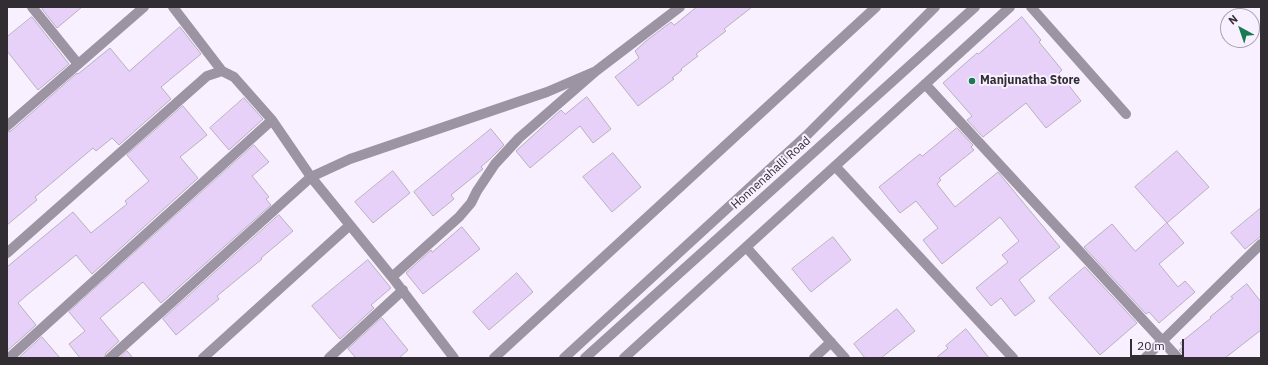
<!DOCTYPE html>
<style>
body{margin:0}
#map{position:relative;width:1268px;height:365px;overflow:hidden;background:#f8f0ff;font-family:"IBM Plex Sans",sans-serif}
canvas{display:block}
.frame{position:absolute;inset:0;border:8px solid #312d33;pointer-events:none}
.north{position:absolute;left:1220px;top:8px;width:40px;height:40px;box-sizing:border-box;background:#f8f0ff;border:1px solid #a8a2ad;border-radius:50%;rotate:320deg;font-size:11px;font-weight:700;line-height:16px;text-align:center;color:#312d33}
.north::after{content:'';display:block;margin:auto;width:14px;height:18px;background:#197b52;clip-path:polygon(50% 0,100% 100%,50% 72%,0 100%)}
.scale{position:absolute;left:1130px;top:339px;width:54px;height:18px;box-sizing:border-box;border:2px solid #312d33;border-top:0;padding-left:5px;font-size:12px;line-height:14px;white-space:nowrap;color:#312d33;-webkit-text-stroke:3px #f8f0ff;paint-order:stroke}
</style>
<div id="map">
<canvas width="1268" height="365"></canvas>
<div class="frame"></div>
<div class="north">N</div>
<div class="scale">20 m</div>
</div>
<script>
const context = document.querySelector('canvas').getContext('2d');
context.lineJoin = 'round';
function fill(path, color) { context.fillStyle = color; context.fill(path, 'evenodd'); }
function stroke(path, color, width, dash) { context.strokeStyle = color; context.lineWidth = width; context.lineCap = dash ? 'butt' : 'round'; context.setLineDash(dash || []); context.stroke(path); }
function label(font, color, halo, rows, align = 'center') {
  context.font = font + ' "IBM Plex Sans",sans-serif'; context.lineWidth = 4; context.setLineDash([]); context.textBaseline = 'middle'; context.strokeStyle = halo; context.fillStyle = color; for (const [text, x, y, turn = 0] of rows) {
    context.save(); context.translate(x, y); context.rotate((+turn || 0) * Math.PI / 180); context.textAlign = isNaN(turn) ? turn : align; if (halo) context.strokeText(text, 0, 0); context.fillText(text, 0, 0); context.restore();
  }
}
const building = new Path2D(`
 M44 7H82L57 28 42 9Z
 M697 7H752L724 29 726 31 696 54 698 56 681 69 682 70 672 78 674 79 638 106 615 77 639 58 635 51 646 41 671 22 674 25Z
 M32 17 69 64 38 90 7 51V37Z
 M1022 17 1041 40 1039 42 1062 70 1059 73 1081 101 1046 128 1026 103 983 137 967 120 972 116 943 83 977 53 978 54Z
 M180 27 201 54 161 87 171 99 119 145 112 138 96 151 93 148 35 197 37 200 7 225V132L11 131 77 73 78 74 110 48 129 71Z
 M587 97 611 129 593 143 580 126 530 168 516 151 561 110 565 114Z
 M244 98 263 119 229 150 210 128Z
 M183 106 207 135 180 157 198 178 92 274 76 255 27 295 18 303 36 325 7 351V267L73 212 91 233 127 204 125 201 149 181 127 155Z
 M957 128 973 145 971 147 974 150 939 178 941 180 937 184 955 207 998 172 1060 247 1019 280 1035 301 1015 316 1001 298 991 306 976 288 1008 262 1002 255 1019 241 1000 217 942 264 923 240 938 228 916 201 900 213 879 187 920 154 922 156Z
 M491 129 504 145 490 159 481 167 483 169 451 195 454 199 433 216 414 192Z
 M254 145 269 162 252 176 269 197 266 199 271 205 161 303 143 282 100 318 119 341 106 353 104 358H80L69 344 85 331 69 312Z
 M1177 151 1209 187 1167 223 1135 187Z
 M613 153 641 187 612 212 583 177Z
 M393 171 410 193 373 223 355 202Z
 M1261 208V236L1245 249 1231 233Z
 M279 215 293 231 261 258 262 259 217 296 219 299 176 335 163 319Z
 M1167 223 1184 243 1159 264 1178 287 1185 281 1195 292 1159 323 1149 312 1146 314 1084 247 1112 224 1135 251Z
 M462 227 480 249 423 294 406 273 431 250 432 252Z
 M833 237 851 260 811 292 792 269Z
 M368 260 391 288 371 305 374 308 340 339 312 306Z
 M1085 267 1137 323 1100 355 1049 298Z
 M517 273 533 292 489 330 473 312Z
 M1247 284 1261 302V330L1225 358H1184L1183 354 1179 350 1183 347 1180 343 1211 318 1210 317 1233 298 1231 297Z
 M897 309 915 331 881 358H865L854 344Z
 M382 318 408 350 399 358H356L348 349Z
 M966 329 989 358H936L948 348 946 346Z
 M42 337 60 358H19Z
 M127 351 133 358H120Z`);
fill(building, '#e7d1f8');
stroke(building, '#b7b0be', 1);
stroke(new Path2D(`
 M32 7 78 64
 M173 7 222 71
 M1031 7 1126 114
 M925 84 1178 358
 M7 126 144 7
 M835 166 1013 358
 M746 247 845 358
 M7 253 207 76 222 71 234 77 272 120 311 177 392 277 454 358
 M392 277 459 217 471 203 477 191 495 164 519 138 596 71 680 7
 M9 358 272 120
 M110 358 311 177 350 159 547 92 596 71
 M203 358 350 225
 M329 358 403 290
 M494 358 876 7
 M564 358 806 136 935 7
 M585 358 975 7
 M624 358 1010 7
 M814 358 831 342
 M1145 358 1261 244`), '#9c93a3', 10);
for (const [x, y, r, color] of [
 [972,81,4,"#197b52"]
]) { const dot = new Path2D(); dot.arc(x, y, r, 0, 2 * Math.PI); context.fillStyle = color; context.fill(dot); stroke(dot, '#f8f0ff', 1.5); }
label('bold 12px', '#312d33', '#f8f0ff', [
 ["Manjunatha Store",980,81]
], 'left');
label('12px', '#312d33', '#f8f0ff', [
 ["Honnenahalli Road",771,173,-42]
]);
</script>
